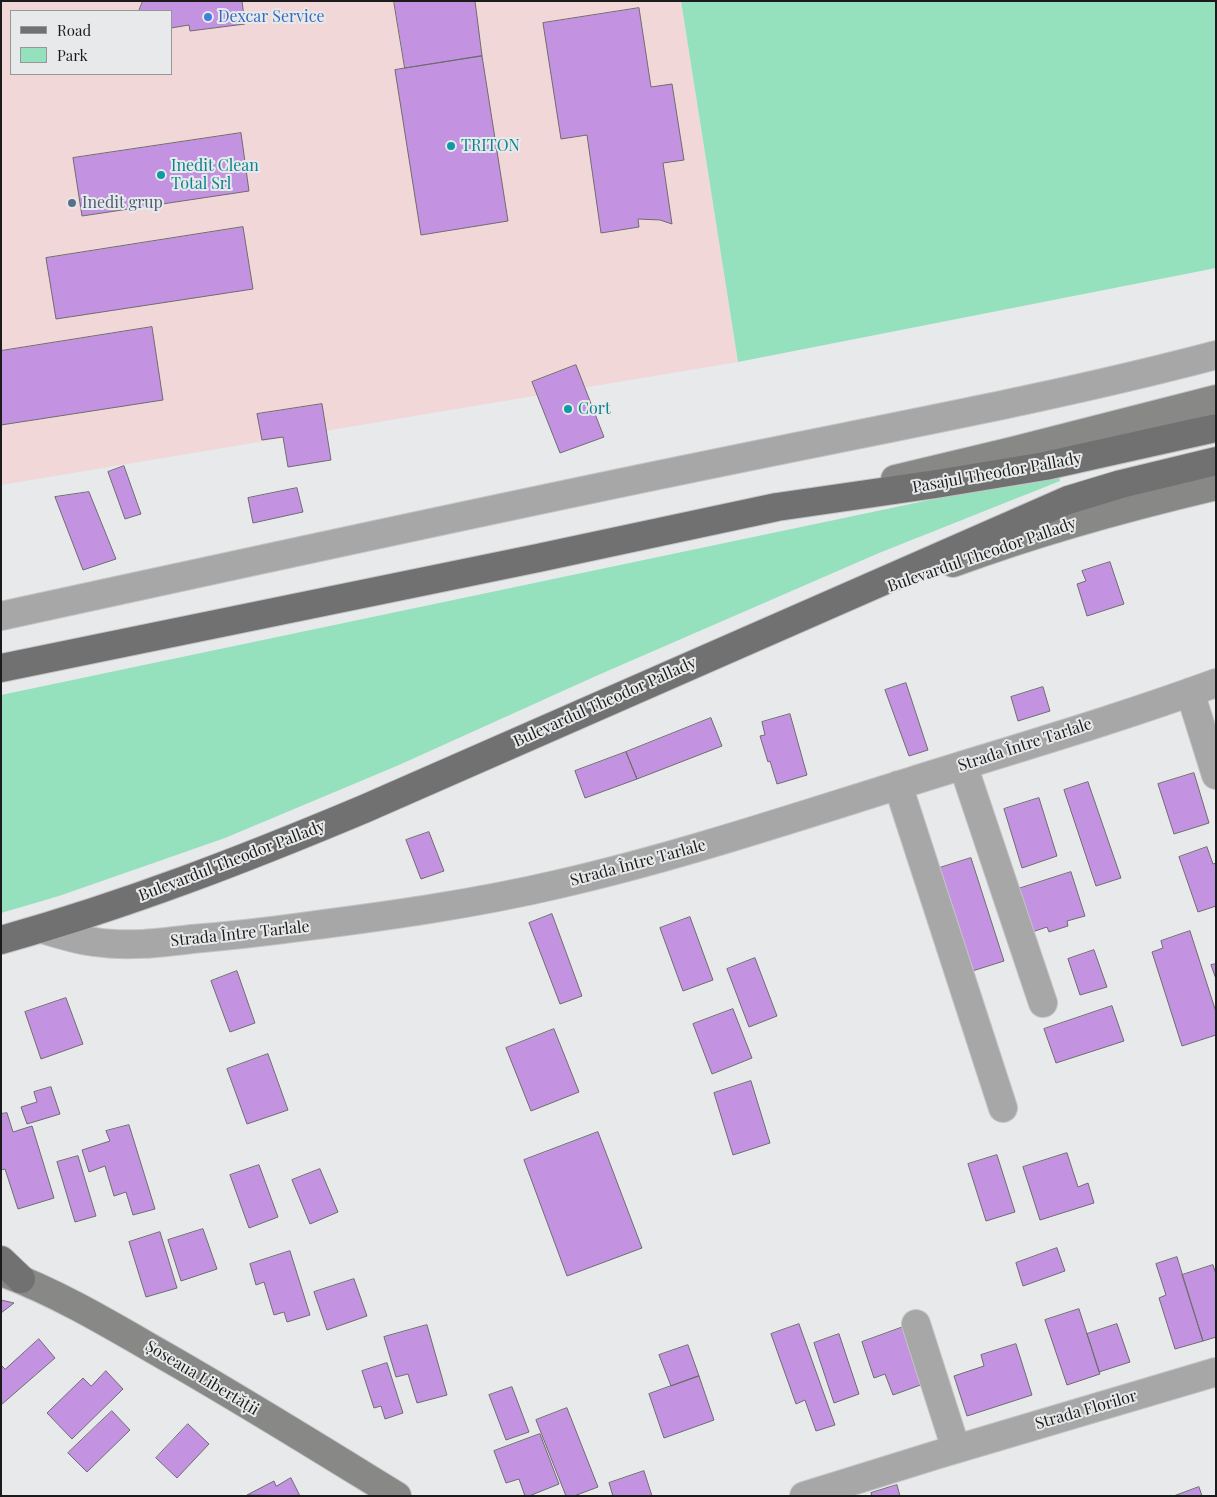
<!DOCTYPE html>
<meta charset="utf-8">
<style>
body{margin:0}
#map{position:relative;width:1217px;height:1497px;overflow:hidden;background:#e8e9ea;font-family:"Playfair Display",serif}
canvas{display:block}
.frame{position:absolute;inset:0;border:2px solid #1b1b1b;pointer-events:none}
.legend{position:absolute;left:10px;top:10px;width:162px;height:65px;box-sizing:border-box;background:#e8e9ea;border:1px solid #969797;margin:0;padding:6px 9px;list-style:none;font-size:15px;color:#1b1b1b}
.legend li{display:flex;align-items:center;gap:10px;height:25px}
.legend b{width:25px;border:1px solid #969797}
</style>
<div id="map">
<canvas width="1217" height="1497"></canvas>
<div class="frame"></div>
<ul class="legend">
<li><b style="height:6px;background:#727171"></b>Road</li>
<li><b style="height:14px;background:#95e1be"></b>Park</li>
</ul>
</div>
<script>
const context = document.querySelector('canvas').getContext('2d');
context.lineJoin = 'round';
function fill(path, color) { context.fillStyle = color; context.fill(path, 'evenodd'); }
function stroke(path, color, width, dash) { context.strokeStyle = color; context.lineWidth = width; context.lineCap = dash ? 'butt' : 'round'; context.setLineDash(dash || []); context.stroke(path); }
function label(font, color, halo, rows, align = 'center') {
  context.font = font + ' "Playfair Display",serif'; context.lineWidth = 4; context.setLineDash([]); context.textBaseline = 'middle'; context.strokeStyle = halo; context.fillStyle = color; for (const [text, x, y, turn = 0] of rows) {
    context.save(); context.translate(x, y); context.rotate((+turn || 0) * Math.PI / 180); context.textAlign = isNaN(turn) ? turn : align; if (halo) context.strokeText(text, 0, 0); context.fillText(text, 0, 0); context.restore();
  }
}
fill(new Path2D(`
 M1 1H681L738 362 1 485ZM11 11H171V74H11Z`), '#f2d7d8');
fill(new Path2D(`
 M681 1H1216V268L738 362Z
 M1059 475 1060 481 879 553 596 676 399 765 225 838 59 896 1 913V695L939 498Z`), '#95e1be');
const building = new Path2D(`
 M143 1H242L245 24 190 31 189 25 171 28V11H139Z
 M394 1H475L482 56 405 68Z
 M639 8 651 87 672 84 684 160 663 163 672 224 660 220 638 219 639 227 601 233 587 135 561 139 543 23Z
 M482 56 508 221 421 235 395 70Z
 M241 133 249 191 82 216 73 158Z
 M243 227 253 289 56 319 46 258Z
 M152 327 163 400 1 425V351Z
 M576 365 604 437 560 453 532 382Z
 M322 404 331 460 288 467 283 437 262 440 257 414Z
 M124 466 141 514 125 519 108 472Z
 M297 488 303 512 253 523 248 498Z
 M89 492 116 559 83 570 55 497Z
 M1110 562 1124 604 1087 616 1077 584 1086 581 1082 571Z
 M906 683 928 750 909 756 885 690Z
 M1043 687 1050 711 1018 721 1011 697Z
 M790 714 807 775 777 784 770 761 768 762 760 736 765 735 762 722Z
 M711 718 722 746 637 779 626 752Z
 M626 752 637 779 585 798 575 771Z
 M1194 773 1209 823 1174 834 1158 784Z
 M1088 782 1121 878 1096 886 1064 790Z
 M1039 798 1057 856 1022 868 1004 809Z
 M429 832 444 871 421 879 406 840Z
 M1207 847 1213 864 1216 863V906L1198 912 1179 857Z
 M971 858 1004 961 966 973 933 870Z
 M1071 872 1085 916 1067 921 1068 926 1049 932 1047 927 1032 932 1018 889Z
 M552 914 582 996 560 1004 529 923Z
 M690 917 713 980 683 991 660 928Z
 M1190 931 1216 1012V1035L1182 1046 1152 952 1163 948 1161 941Z
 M1094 950 1107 987 1080 995 1068 959Z
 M755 958 777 1016 749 1027 727 969Z
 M1216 964V979L1211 965Z
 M237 971 255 1023 230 1032 211 981Z
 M66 998 83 1044 41 1059 25 1012Z
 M1112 1006 1124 1041 1056 1063 1044 1029Z
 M733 1009 752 1058 712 1074 693 1024Z
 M554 1029 579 1092 531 1111 506 1048Z
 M268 1054 288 1110 247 1124 227 1069Z
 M751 1081 770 1143 733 1155 714 1093Z
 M51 1087 60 1114 27 1124 21 1107 37 1102 34 1092Z
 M7 1113 13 1132 32 1126 54 1198 18 1209 5 1169 1 1170V1114Z
 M129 1125 155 1209 133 1215 126 1192 114 1196 105 1166 89 1172 82 1150 110 1141 106 1131Z
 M598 1132 642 1248 567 1276 524 1160Z
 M1067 1153 1078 1187 1088 1183 1094 1203 1040 1220 1023 1167Z
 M997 1155 1015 1212 986 1221 968 1164Z
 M78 1156 96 1216 75 1222 57 1162Z
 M259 1165 278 1217 249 1228 230 1175Z
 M320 1169 338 1212 310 1224 292 1180Z
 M203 1229 217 1269 181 1281 168 1240Z
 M160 1232 177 1288 146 1297 129 1242Z
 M1057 1248 1065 1271 1023 1286 1016 1263Z
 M290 1251 310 1315 287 1322 284 1312 274 1315 264 1282 256 1285 250 1264Z
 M1177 1257 1203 1341 1175 1349 1159 1298 1166 1295 1156 1264Z
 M1213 1265 1216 1274V1337L1203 1341 1182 1275Z
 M354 1279 367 1316 327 1330 314 1292Z
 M1 1300 14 1303 1 1313Z
 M1079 1309 1100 1374 1067 1385 1045 1320Z
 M799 1324 835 1425 816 1431 805 1400 796 1404 771 1334Z
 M1117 1324 1130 1362 1099 1372 1087 1334Z
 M427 1325 447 1395 417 1403 408 1374 396 1377 384 1337Z
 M906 1326 926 1383 893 1395 885 1374 874 1378 862 1342Z
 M839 1334 859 1394 834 1403 814 1343Z
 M39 1339 55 1358 1 1405V1365L5 1369Z
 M1016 1344 1032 1395 967 1416 954 1376 984 1366 981 1355Z
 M688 1345 699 1376 671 1386 659 1355Z
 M387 1363 403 1413 385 1419 381 1406 374 1408 362 1371Z
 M106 1371 123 1389 72 1439 47 1413 83 1378 91 1386Z
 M699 1376 714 1420 664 1438 649 1394Z
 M512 1387 529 1432 506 1440 489 1395Z
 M567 1408 598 1487 574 1496H566L536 1420Z
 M112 1411 130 1430 87 1472 68 1453Z
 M188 1424 209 1444 177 1478 156 1458Z
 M540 1434 559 1484 529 1496H525L519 1479 506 1483 494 1451Z
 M644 1471 652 1496H613L609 1483Z
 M291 1478 300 1496 247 1495 274 1481 276 1486Z
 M897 1485 900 1496H872L871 1493Z
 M1199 1487 1202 1496H1174Z`);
fill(building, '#c393e2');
stroke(building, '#6e6d6e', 1);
const minor = new Path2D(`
 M1 616C241 564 481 511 722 462 886 428 1053 398 1216 355
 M1190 692 1216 775
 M963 765 1043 1003
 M898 785 1003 1108
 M42 929C59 934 76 940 95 942 127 947 160 943 192 939 228 936 264 932 301 927 387 916 474 904 559 884 677 857 793 818 909 782 1011 750 1115 720 1216 683
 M916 1324 956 1449
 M804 1496 936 1455 1216 1372`);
const secondary = new Path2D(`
 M895 479 1012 451 1216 399
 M953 563C1039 531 1127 507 1216 486
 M1 1272C58 1293 111 1325 163 1355 242 1400 319 1448 397 1496`);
const primary = new Path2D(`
 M1 668 538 558 777 507 936 484 1045 466 1216 428
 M1 940C126 905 245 859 364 809L1068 500 1121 484 1216 461
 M1 1260 21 1279`);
stroke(minor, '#c3c4c5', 30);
stroke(secondary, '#c3c4c5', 30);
stroke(primary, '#c3c4c5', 30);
stroke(minor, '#a8a7a7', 28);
stroke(secondary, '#888887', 28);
stroke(primary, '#727171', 28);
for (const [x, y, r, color] of [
 [208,17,5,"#3f7fe0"],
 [451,146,5,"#0f9aa8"],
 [161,175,5,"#0f9aa8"],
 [72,203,5,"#5c6f8a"],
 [568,409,5,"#0f9aa8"]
]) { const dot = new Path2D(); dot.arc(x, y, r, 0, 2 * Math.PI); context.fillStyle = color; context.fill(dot); stroke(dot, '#e8e9ea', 2); }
label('16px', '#366cbe', '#e8e9ea', [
 ["Dexcar Service",218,17]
], 'left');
label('16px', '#0d838f', '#e8e9ea', [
 ["TRITON",461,146],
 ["Inedit Clean",171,166],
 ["Total Srl",171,184],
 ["Cort",578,409]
], 'left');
label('16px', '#4e5e75', '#e8e9ea', [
 ["Inedit grup",82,203]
], 'left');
label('16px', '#1b1b1b', '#e8e9ea', [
 ["Pasajul Theodor Pallady",997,473,-10],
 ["Bulevardul Theodor Pallady",982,555,-19],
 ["Bulevardul Theodor Pallady",605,702,-24],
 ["Strada Între Tarlale",1025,745,-18],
 ["Bulevardul Theodor Pallady",232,861,-21],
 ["Strada Între Tarlale",638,863,-15],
 ["Strada Între Tarlale",240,934,-6],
 ["Șoseaua Libertății",202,1378,31],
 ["Strada Florilor",1086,1410,-16]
]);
</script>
